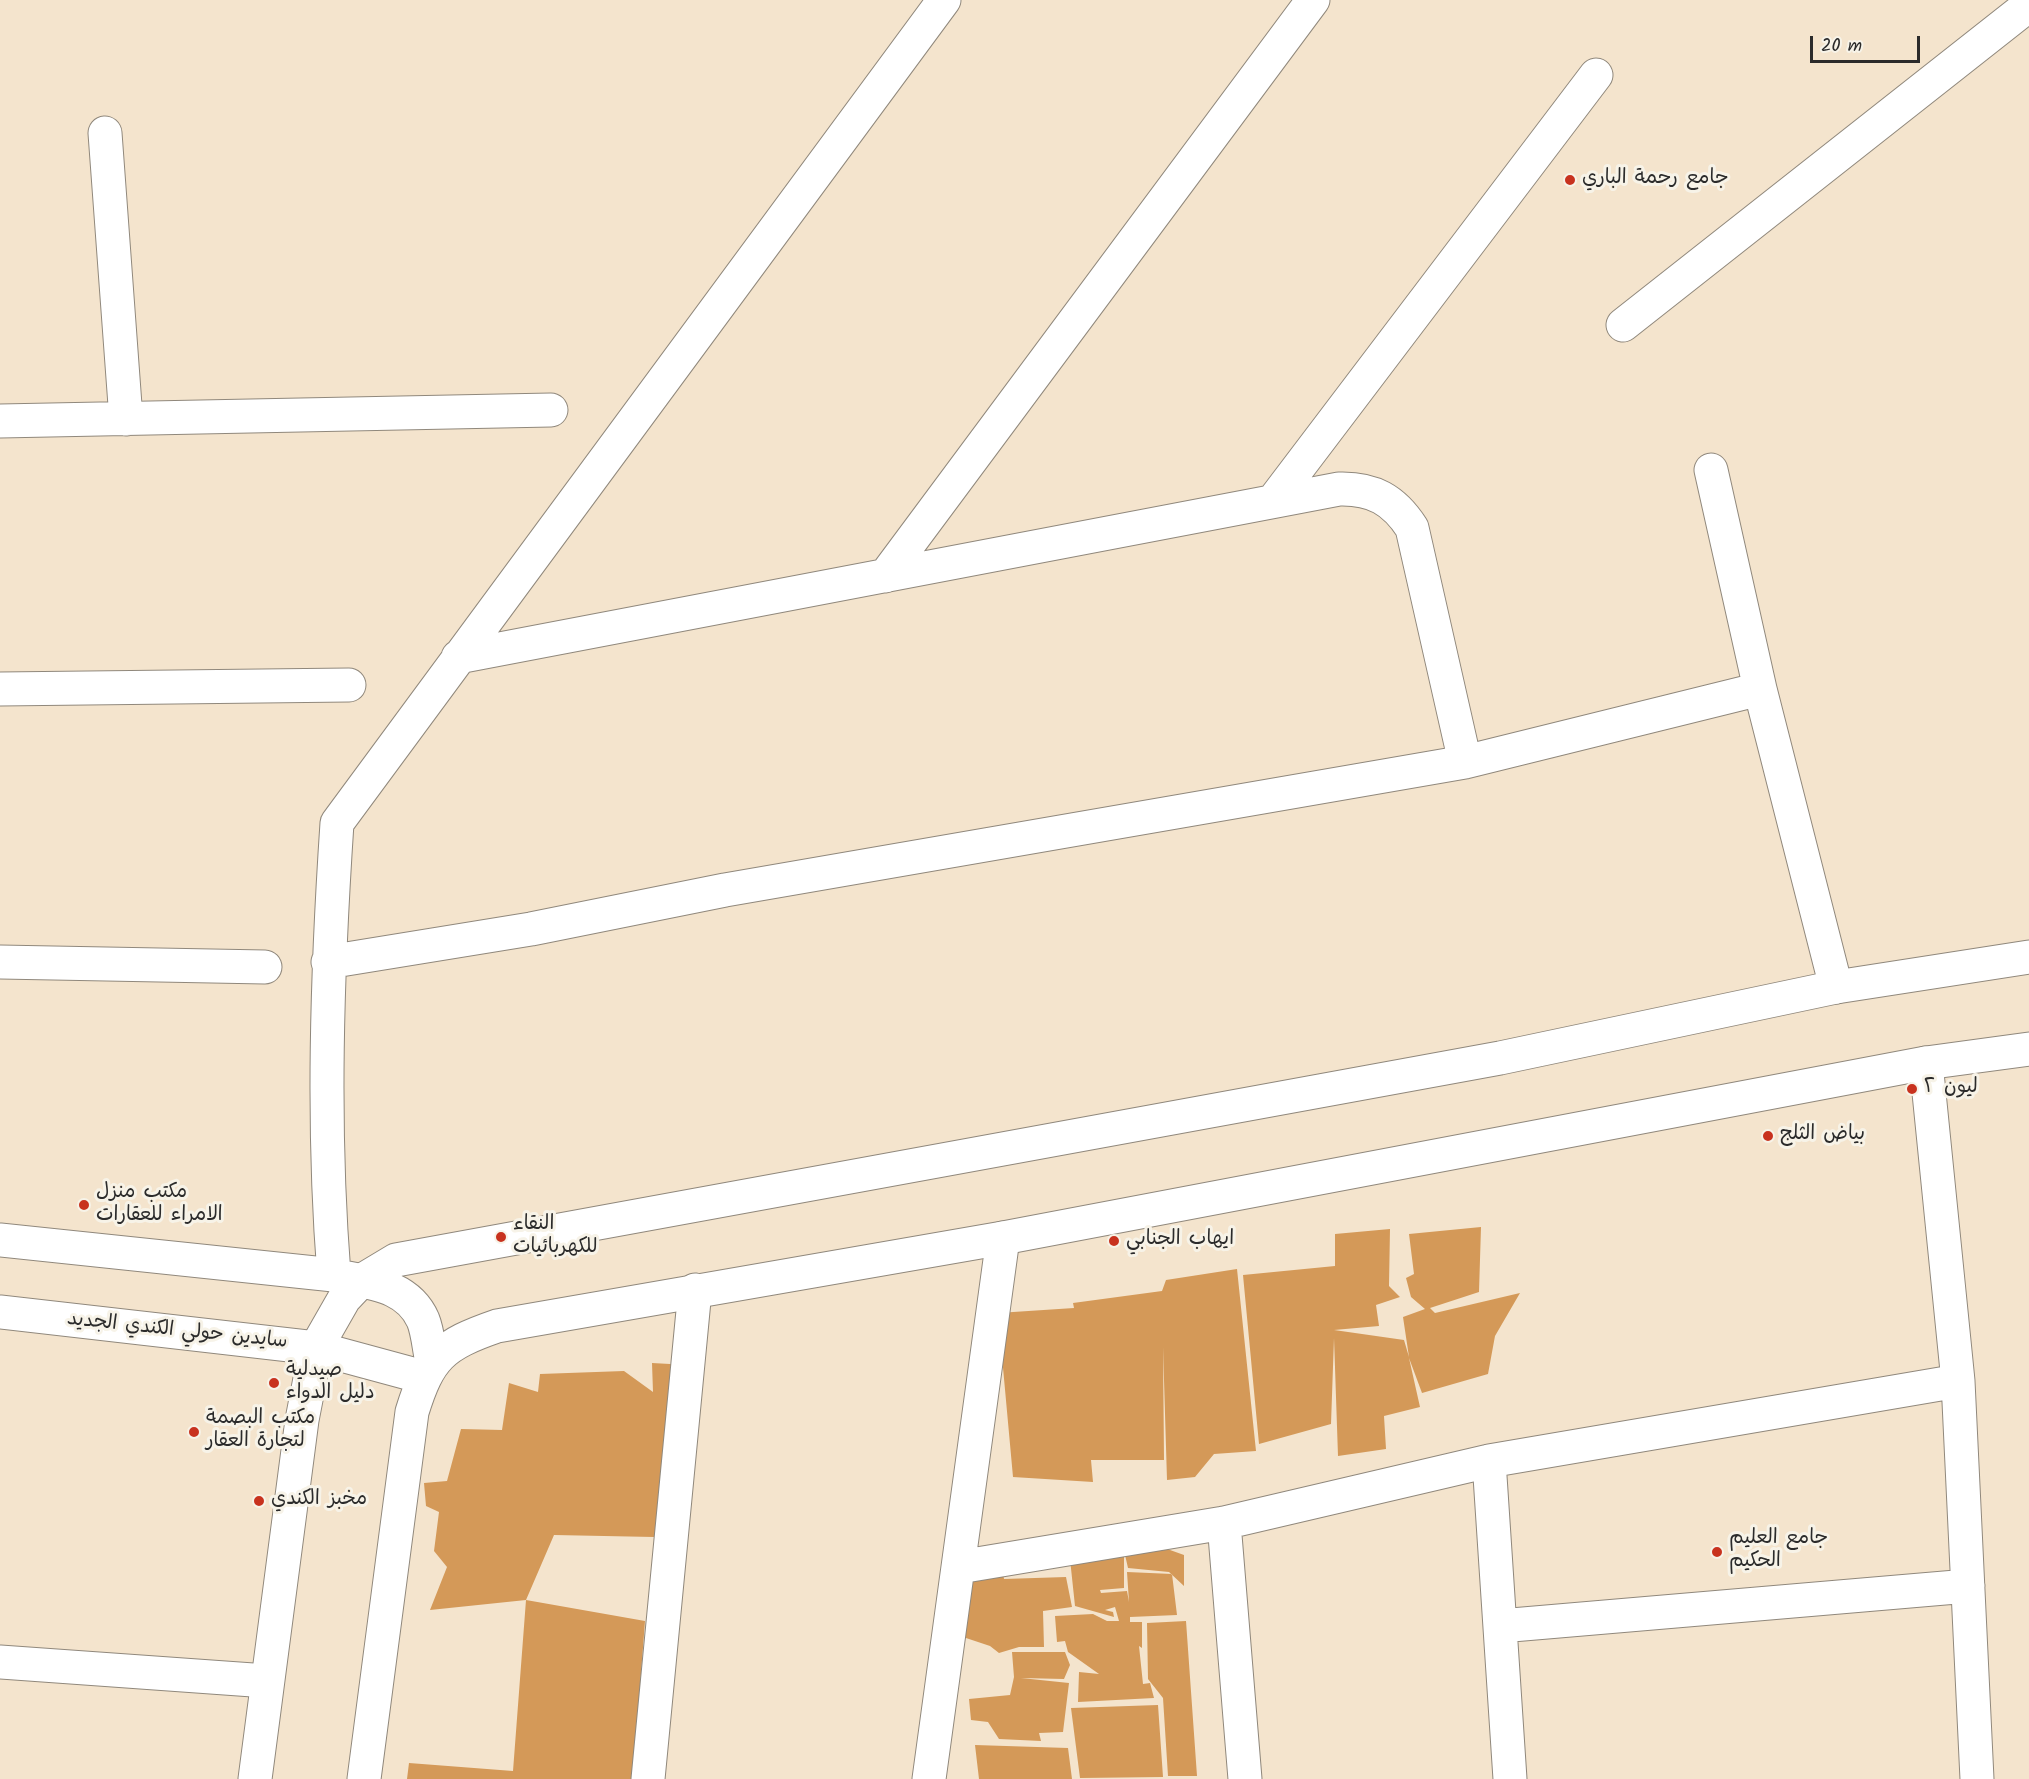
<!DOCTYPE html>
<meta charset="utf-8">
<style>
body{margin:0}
#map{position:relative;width:2029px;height:1779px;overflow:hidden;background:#f4e4cd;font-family:Kalam,sans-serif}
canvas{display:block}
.scale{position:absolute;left:1810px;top:36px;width:110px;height:27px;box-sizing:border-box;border:3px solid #2b2b2b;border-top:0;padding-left:8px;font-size:18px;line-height:21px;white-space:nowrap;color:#2b2b2b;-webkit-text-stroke:4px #f7f3e8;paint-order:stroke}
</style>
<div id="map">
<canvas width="2029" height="1779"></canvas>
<div class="scale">20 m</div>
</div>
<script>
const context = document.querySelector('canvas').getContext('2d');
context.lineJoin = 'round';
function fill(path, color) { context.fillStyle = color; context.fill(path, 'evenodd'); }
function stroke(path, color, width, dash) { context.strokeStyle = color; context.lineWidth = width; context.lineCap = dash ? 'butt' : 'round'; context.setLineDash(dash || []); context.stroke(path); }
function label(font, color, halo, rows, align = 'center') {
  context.font = font + ' Kalam,"Playpen Sans Arabic",sans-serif'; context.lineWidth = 6; context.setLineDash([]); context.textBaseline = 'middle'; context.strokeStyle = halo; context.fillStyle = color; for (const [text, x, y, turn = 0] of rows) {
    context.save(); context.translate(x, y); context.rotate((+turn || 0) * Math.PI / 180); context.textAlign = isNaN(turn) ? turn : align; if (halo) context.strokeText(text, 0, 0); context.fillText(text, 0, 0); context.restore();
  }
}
fill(new Path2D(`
 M1481 1227 1479 1292 1430 1308 1435 1313 1520 1293 1495 1336 1488 1374 1422 1393 1409 1358 1420 1407 1384 1416 1386 1449 1338 1456 1334 1338 1331 1424 1259 1444 1243 1275 1335 1266V1234L1390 1229 1389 1286 1400 1297 1376 1305 1379 1326 1334 1330 1404 1340 1409 1357 1403 1317 1425 1309 1411 1297 1406 1278 1414 1274 1409 1234Z
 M1237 1269 1256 1451 1214 1454 1195 1477 1167 1480 1163 1347 1164 1460H1091L1093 1482 1013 1477 998 1313 1074 1308 1073 1303 1162 1291 1166 1280Z
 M652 1363 688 1365 654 1537 554 1535 526 1600 430 1610 447 1567 434 1551 439 1512 426 1506 424 1483 447 1481 461 1429 502 1430 509 1383 538 1392 540 1374 624 1371 653 1392Z
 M1156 1545 1184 1555V1586L1169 1572 1128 1568 1123 1546Z
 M1124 1557V1588L1100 1590 1101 1593 1127 1591 1129 1602 1127 1572 1172 1574 1177 1615 1130 1617V1622H1142V1648L1139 1646 1143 1684 1150 1683 1154 1698 1078 1702 1079 1672 1099 1674 1068 1652 1065 1641 1057 1642 1055 1616 1093 1614 1107 1621H1119L1115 1607 1105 1610 1113 1612 1114 1617 1075 1606 1070 1559Z
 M1003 1573 1004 1579 1066 1577 1072 1607 1043 1611 1044 1647H1019L999 1653 990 1646 963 1637 965 1574Z
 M526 1600 645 1621 633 1779H407L409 1763 513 1771Z
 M1186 1621 1197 1776H1168L1163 1698 1148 1679 1147 1623Z
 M1012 1652H1065L1070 1665 1064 1679 1021 1678 1069 1683 1063 1732 1039 1733 1041 1741 999 1739 988 1722 971 1720 969 1699 1010 1695 1014 1677Z
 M1158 1705 1163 1777 1080 1778 1071 1708Z
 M975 1745 1068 1748 1072 1779H979Z`), '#d49958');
const minor = new Path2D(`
 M105 133 126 419
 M1623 325 2029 5
 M0 421 551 410
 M1711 470 1760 689 1836 987
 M1273 501 1596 75
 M885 576 1313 0
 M458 657 1339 489C1373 488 1394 500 1412 528L1465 762
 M0 689 349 685
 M0 962 265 967
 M328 962 531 929 725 890 1465 762 1760 689
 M1926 1063 1958 1381 1977 1779
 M0 1240 334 1275C368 1283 407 1284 423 1320 428 1332 429 1349 432 1362
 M334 1275C322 1125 327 973 337 823L944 0
 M0 1312 316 1348 423 1377
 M1489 1461 1510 1779
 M1224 1523 1245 1779
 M959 1567 1224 1523 1489 1461 1958 1381
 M1500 1626 1968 1586
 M0 1662 267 1681
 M648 1779 695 1290
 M929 1779 1003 1238`);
const secondary = new Path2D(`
 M255 1779 302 1420 316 1348 344 1299 361 1281 396 1260 1500 1058 1836 987 2029 957
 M364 1779 412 1412C429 1357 442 1345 497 1326L1003 1238 1926 1063 2029 1049`);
stroke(minor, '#90887c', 35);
stroke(secondary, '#90887c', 35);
stroke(minor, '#fff', 33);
stroke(secondary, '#fff', 33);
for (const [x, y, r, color] of [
 [1570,180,6,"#c8321e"],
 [1912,1089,6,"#c8321e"],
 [1768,1136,6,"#c8321e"],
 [84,1205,6,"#c8321e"],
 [501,1237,6,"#c8321e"],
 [1114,1241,6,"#c8321e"],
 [274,1383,6,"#c8321e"],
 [194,1432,6,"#c8321e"],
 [259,1501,6,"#c8321e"],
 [1717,1552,6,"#c8321e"]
]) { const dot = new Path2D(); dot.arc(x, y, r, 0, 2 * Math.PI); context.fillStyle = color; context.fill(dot); stroke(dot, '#f7f3e8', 2); }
label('20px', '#2b2b2b', '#f7f3e8', [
 ["جامع رحمة الباري",1582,180],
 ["ليون ٢",1924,1089],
 ["بياض الثلج",1780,1136],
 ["مكتب منزل",96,1194],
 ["الامراء للعقارات",96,1217],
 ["النقاء",513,1226],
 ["للكهربائيات",513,1249],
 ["ايهاب الجنابي",1126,1241],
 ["صيدلية",286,1372],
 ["دليل الدواء",286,1395],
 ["مكتب البصمة",206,1420],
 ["لتجارة العقار",206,1443],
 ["مخبز الكندي",271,1501],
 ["جامع العليم",1729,1540],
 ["الحكيم",1729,1563]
], 'left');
label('20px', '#2b2b2b', '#f7f3e8', [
 ["سايدين حولي الكندي الجديد",177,1332,6]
]);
</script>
